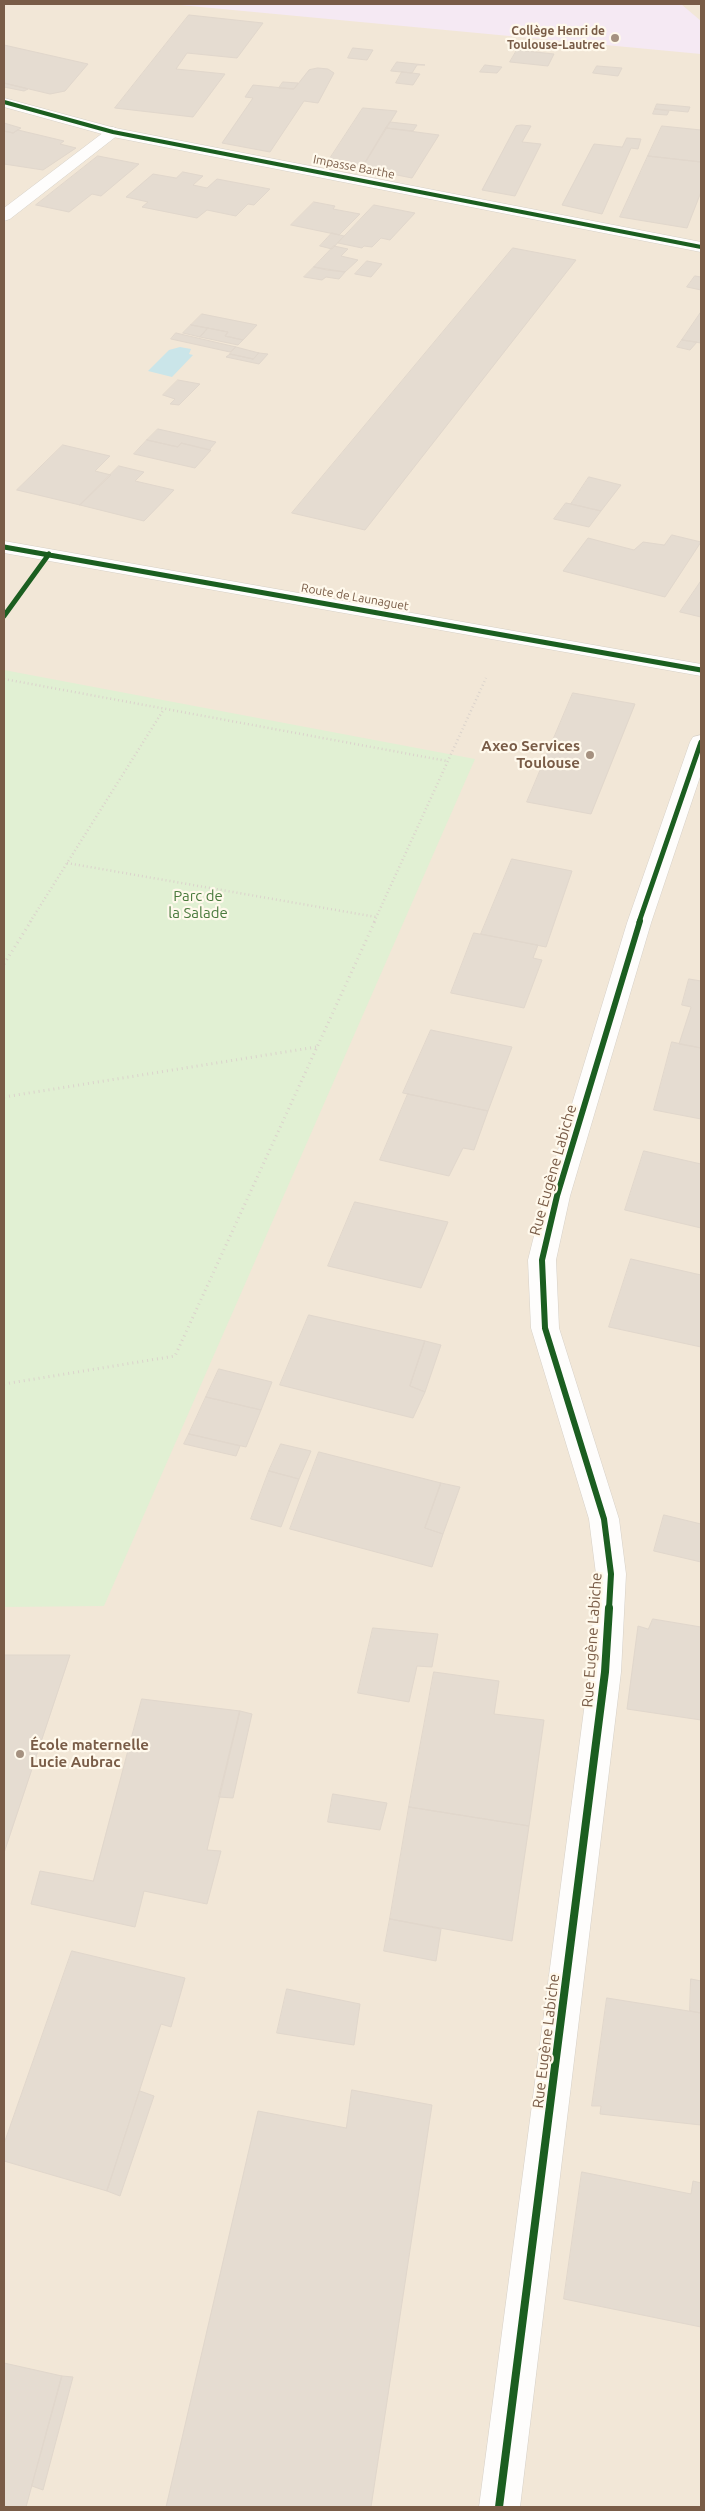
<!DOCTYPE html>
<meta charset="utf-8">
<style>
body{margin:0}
#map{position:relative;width:705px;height:2511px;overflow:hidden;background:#f8f4ea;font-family:Ubuntu,sans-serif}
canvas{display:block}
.frame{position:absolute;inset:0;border:5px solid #795c47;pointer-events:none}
</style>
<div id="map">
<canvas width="705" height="2511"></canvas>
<div class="frame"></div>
</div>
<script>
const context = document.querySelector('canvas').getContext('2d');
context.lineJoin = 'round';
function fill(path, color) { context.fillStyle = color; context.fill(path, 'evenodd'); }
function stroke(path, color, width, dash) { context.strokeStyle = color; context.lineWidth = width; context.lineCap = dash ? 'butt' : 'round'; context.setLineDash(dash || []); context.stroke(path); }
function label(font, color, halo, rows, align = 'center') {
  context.font = font + ' Ubuntu,sans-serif'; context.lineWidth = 4.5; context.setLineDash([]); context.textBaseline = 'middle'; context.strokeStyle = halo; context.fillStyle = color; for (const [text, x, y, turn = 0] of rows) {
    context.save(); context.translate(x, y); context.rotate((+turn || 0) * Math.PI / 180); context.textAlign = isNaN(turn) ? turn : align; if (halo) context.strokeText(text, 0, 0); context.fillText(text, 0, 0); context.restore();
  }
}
fill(new Path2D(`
 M4 4H701V2507H4Z`), '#f2e7d7');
fill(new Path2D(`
 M169 4H681L701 21V54Z`), '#f5e9f3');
fill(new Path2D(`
 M4 670 475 759 104 1606 4 1607Z`), '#e1f0d3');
fill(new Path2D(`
 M180 347 191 349 189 354 193 355 172 377 148 371 169 350Z`), '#cae5e9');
const building = new Path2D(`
 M189 15 263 23 237 58 187 53 176 69 225 74 193 117 115 108Z
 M4 45 88 64 65 91 50 94 4 83Z
 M353 48 373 50 367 60 348 58Z
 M517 50 554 54 548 66 510 62Z
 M397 62 425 65H417L412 73 391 71Z
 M485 65 502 67 497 73 480 72Z
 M597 66 622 68 618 76 593 73Z
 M318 68 328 69 334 73 318 103 304 101 270 152 222 143 253 98 245 97 253 85 294 89 309 70Z
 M402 72 412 73 420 74 413 85 396 83Z
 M283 82 298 83 294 89 279 88Z
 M4 83 28 89 24 91 4 87Z
 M657 104 690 107 688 112 655 109Z
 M363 108 397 111 362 168 327 163Z
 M655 109 669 111 667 115 653 114Z
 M390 122 417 125 413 131 386 128Z
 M4 123 21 128 13 133 4 131Z
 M522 125 531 126 522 142 541 144 515 196 482 190 516 126Z
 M662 126 701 130V162L648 156Z
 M386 128 439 135 412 178 362 168Z
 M18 130 64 141 60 144 76 148 43 170 4 164V131L13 133Z
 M627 138 641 139 638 149 631 148 602 214 562 205 594 144 622 147Z
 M98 156 139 164 101 196 92 194 69 212 36 205Z
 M648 156 701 162V192L687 228 620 217Z
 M183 172 203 176 193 185 207 188 217 179 270 189 254 205 248 204 236 216 207 210 197 218 142 207 148 202 126 197 153 174 176 178Z
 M314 202 335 206 333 209 360 214 339 235 291 225Z
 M374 205 415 213 390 240 381 238 372 247 364 246 362 248 338 243Z
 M332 233 344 236 332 249 320 246Z
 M334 246 348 249 341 256 358 260 345 272 314 267Z
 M513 248 576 260 365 530 292 513Z
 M367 261 382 264 371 277 355 274Z
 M314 267 327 270 345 272 339 279 326 277 322 280 304 277Z
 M695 276 701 277V290L687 287Z
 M701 312V343L682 340Z
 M202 314 257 325 243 340 225 336 228 332 191 325Z
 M191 325 208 328 200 337 183 333Z
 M208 328 228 332 225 336 243 340 238 345 200 337Z
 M176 333 236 347 230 352 171 339Z
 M682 340 697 342 690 350 677 347Z
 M236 347 259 353 253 359 230 354Z
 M259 353 268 354 259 364 226 357 230 354 253 359Z
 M178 380 200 384 179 405 170 404 175 399 163 395Z
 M158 429 216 442 209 450 181 443 178 447 147 440Z
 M147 440 178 447 181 443 211 450 195 468 134 454Z
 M63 445 110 456 95 471 111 475 80 505 17 490Z
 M119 466 144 472 135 481 174 490 144 521 80 505Z
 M589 477 621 485 601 511 571 504Z
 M566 503 571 504 601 511 589 527 554 519Z
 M672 535 701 542 665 597 563 571 588 538 634 550 643 542 664 545Z
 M701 581V617L680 612Z
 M573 693 635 704 591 814 527 802Z
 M512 859 572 871 546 947 481 934Z
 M474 933 538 945 533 958 542 960 524 1008 451 993Z
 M689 979 701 981V1048L679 1044 691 1007 682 1005Z
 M431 1030 512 1047 488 1111 403 1093Z
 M672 1042 701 1048V1119L654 1110Z
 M408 1094 488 1111 474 1150 463 1148 449 1176 380 1160Z
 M644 1151 701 1164V1228L625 1210Z
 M355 1202 448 1222 421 1288 328 1266Z
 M631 1259 701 1275V1347L609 1327Z
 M309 1315 425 1341 410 1386 425 1392 413 1418 280 1385Z
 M425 1341 441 1345 425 1392 410 1386Z
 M219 1369 272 1382 261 1410 206 1397Z
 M206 1397 261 1410 246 1447 189 1434Z
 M189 1434 240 1446 236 1456 184 1444Z
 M281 1444 311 1451 299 1479 269 1471Z
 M319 1452 441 1483 425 1528 443 1534 432 1567 290 1529Z
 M269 1471 299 1479 281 1527 251 1519Z
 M441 1483 460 1487 443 1534 425 1528Z
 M664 1515 701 1524V1562L654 1551Z
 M653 1619 701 1627V1720L627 1709 638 1626 648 1629Z
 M373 1628 438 1634 432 1667 417 1666 409 1702 358 1693Z
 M4 1655H70L4 1853Z
 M434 1672 499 1681 494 1714 544 1720 529 1826 409 1807Z
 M142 1699 240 1711 207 1850 221 1851 207 1904 144 1891 135 1927 31 1904 40 1871 93 1881Z
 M240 1711 252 1714 233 1798 219 1797Z
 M333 1794 387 1803 380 1830 328 1822Z
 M409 1807 529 1826 512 1941 390 1919Z
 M390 1919 441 1929 436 1961 384 1951Z
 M72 1951 185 1978 171 2027 161 2024 107 2191 4 2161V2144Z
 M691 1979 701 1981V2013L690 2011Z
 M287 1989 360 2004 354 2045 277 2033Z
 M607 1998 701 2013V2125L600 2114 601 2106H592Z
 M352 2090 432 2105 371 2507H166L258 2111 346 2128Z
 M140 2091 154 2096 120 2196 107 2191Z
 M582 2172 691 2194 693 2181 701 2183V2327L564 2299Z
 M4 2363 62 2376 26 2507H4Z
 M62 2376 73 2377 43 2490 32 2486Z`);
fill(building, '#e5dcd1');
stroke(building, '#e1d7cc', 1);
const service = new Path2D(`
 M113 127 118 129 121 132 118 135 10 219 4 221V208L108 129Z`);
const minor = new Path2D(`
 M4 98 115 128 701 242V252L113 137 4 107Z
 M701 735V774L651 923 570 1196 556 1260 559 1328 619 1519 626 1574 621 1672 520 2507H479L589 1672 596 1574 589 1519 531 1328 528 1260 544 1196 627 923 690 742 693 737Z`);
const secondary = new Path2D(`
 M4 541 701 664V676L4 553Z`);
stroke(service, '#d7d1c8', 1);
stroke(minor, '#d7d1c8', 1);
stroke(secondary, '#d7d0c6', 1);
stroke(new Path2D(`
 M4 679 447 761
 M67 863 376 917
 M30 922 164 709
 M374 922 486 678`), '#dbd3cc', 2.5, [1, 3]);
stroke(new Path2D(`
 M4 964 31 921
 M4 1097 316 1047
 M4 1384 175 1356 375 921`), '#dbd3cc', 3, [1, 4]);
fill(service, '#fefdfc');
fill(minor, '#fefdfc');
fill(secondary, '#fefdfc');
stroke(new Path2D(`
 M4 102 113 132 701 247`), '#1b5e20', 4);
stroke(new Path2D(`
 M4 547 701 670
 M4 616 49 554
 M639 922 701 742`), '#1b5e20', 5);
stroke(new Path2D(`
 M609 1609 611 1574 604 1519 545 1328 542 1260 557 1196 640 921`), '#1b5e20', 6);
stroke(new Path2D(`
 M499 2507 605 1672 609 1608`), '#1b5e20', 8);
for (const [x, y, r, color] of [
 [615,38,5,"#a59180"],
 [590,755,5,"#a59180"],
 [20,1754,5,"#a59180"]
]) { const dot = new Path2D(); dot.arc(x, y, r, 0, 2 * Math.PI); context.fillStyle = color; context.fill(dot); stroke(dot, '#fff9ec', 2); }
label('bold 12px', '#795c47', '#fff9ec', [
 ["Collège Henri de",605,31],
 ["Toulouse-Lautrec",605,45]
], 'right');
label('12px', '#795c47', '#fff9ec', [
 ["Impasse Barthe",354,167,11],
 ["Route de Launaguet",355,597,10]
]);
label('bold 15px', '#795c47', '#fff9ec', [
 ["Axeo Services",580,746],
 ["Toulouse",580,763],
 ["École maternelle",30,1745,"left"],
 ["Lucie Aubrac",30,1762,"left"]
], 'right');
label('15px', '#497a3c', '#fff9ec', [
 ["Parc de",198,896],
 ["la Salade",198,913]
]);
label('15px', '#795c47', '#fff9ec', [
 ["Rue Eugène Labiche",553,1170,-74],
 ["Rue Eugène Labiche",592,1640,-86],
 ["Rue Eugène Labiche",546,2041,-83]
]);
</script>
